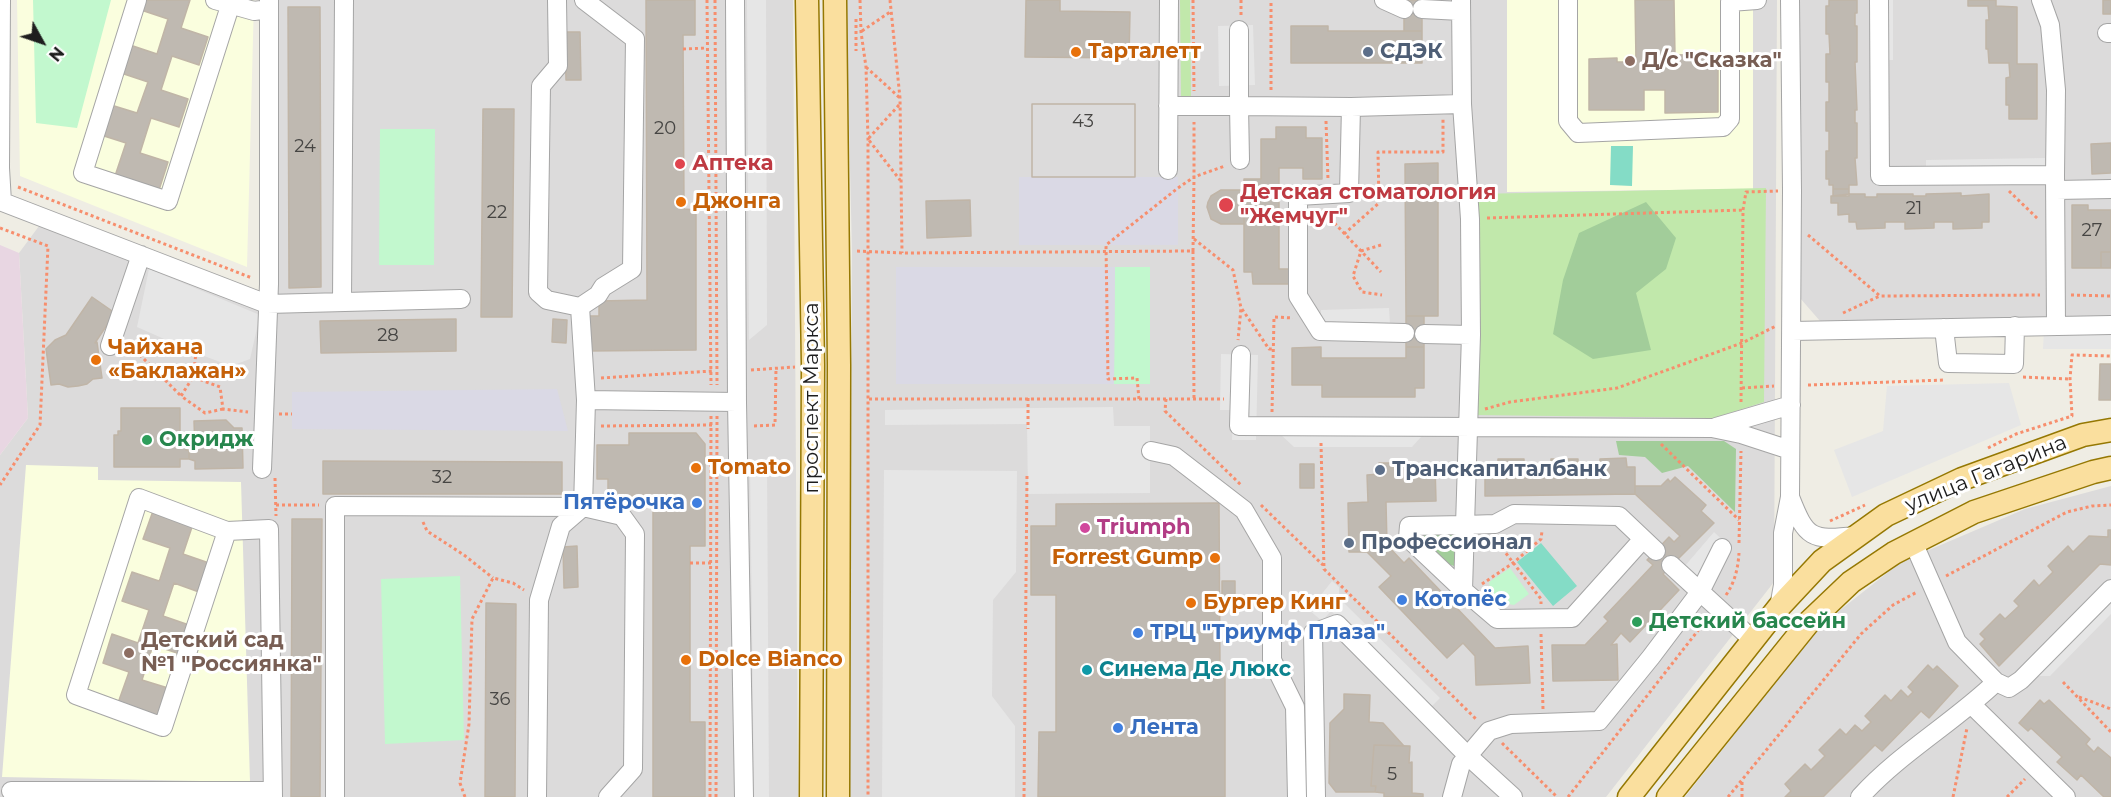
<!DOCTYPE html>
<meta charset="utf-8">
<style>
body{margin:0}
#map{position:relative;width:2111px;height:797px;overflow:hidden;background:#efede4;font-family:Montserrat,sans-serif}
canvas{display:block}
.north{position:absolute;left:12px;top:12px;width:60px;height:60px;-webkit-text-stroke:4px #fff;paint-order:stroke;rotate:130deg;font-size:16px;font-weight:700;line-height:24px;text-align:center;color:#1e1e1e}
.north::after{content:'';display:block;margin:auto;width:21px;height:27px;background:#1e1e1e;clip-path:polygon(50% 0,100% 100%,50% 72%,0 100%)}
</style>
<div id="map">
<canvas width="2111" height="797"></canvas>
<div class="north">N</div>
</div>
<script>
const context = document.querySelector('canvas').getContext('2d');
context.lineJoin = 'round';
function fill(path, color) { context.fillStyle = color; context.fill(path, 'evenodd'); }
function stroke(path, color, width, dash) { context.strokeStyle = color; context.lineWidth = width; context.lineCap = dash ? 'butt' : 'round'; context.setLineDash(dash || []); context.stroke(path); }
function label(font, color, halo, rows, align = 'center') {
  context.font = font + ' Montserrat,sans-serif'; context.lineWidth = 6; context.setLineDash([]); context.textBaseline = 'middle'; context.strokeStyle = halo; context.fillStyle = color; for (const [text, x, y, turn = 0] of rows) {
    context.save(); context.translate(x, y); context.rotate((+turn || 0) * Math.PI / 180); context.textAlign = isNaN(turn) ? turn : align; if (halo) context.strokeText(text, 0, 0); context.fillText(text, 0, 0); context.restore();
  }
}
fill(new Path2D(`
 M269 0H793L798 797H0V455L28 418 19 253 45 218 267 303Z
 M846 0H1777L1774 582 1606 797H849L852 251Z
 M1799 0H2111V319L1820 321 1800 298Z
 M2111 486V797H1685L1820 626 1901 562 2025 509Z`), '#dcdbdb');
fill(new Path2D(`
 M0 245 19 253 28 418 0 455Z`), '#e8d6e2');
fill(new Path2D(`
 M17 0H254L247 267 20 176Z
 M1507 0H1753V189L1507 192Z
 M26 465 98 467V480L241 482 250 782 2 777Z`), '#fafede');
fill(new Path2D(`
 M1180 0H1190L1191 97 1181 98Z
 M1766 188 1764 402 1714 418 1476 415 1475 194Z`), '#c1e8ab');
fill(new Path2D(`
 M1646 202 1676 238 1666 269 1636 293 1651 350 1593 359 1553 334 1563 280 1579 233Z
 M1616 441H1724L1736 449 1735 512 1688 466 1662 473 1645 457 1619 455Z
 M1448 530 1457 538 1459 558 1454 566 1448 564 1424 541V532Z`), '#a2cd9a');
fill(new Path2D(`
 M33 0H111L77 128 36 123Z
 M380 129H435L434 265H379Z
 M1115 267H1150V384H1114Z
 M1510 568 1529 594 1514 605 1492 601 1489 582Z
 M460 576 464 740 385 744 381 579Z`), '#c2f8ce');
fill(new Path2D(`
 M1611 146H1633L1632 186 1610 185Z
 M1541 543 1577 586 1553 606 1517 562Z`), '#84dcc6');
fill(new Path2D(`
 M747 0H766L767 325 749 340Z
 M1884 0H1893V60H1884Z
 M1253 25 1255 85 1219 86 1218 26Z
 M2045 158V170L1926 172V160Z
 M149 269 260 315 250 359 231 366 196 353 137 327Z
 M1389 308 1390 324 1321 325V310Z
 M2044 328 2111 329V349H2043Z
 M1221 354 1258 355 1256 440H1232L1233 410H1220Z
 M2009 383 2021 425 1852 497 1834 450 1883 431 1887 386Z
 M1113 407 1114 426H1150V493L1028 494 1027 424 885 425V410Z
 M1280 434 1421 437 1412 447H1294Z
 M750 465H767L769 797H754Z
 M884 470 1017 471 1016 572 993 600 992 696 1015 726V797H882Z
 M1714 532 1731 548 1709 592 1684 567Z
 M1332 581 1339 587V598L1440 698 1430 708 1331 611 1322 621 1309 610Z
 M2111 595V614L2050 676H2032Z`), '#e6e6e6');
fill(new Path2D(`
 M1019 177H1178V245H1019Z
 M896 267H1115L1114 384H896Z
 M557 389 568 431 292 429V392Z`), '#dad9e5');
const building = new Path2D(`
 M145 0H190L181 28 208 37 199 65 172 56 161 90 188 99 179 127 151 118 140 153 168 162 159 190 115 176 126 143 101 135 111 105 137 113 148 82 121 73 130 45 157 54 168 19 141 10Z
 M646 0H695V35H683L684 209 696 210V350L586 351V316H599V301L647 300Z
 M1026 0H1060V11L1130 12 1129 58 1025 57Z
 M1404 0H1422V31H1404Z
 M1635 0H1674L1675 55 1718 54V112L1665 113V90H1644V110H1589V59L1617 58V62H1636Z
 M1829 0H1857V13H1855V26H1857V62H1855L1857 110H1855V123H1857V158H1855L1857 185H1849V189H1833V185H1829V179H1826V151H1829V131H1826V102H1829V82H1826V54H1830L1829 34H1826V6H1829Z
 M1968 0H1996V6L2017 7V64H2037V119H2009V105H2006V78L2010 77 2009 63H1989L1988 49H1986V20H1989L1988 6H1968Z
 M2103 0H2111V14H2103Z
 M288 7H320L321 287 289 288Z
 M1291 26H1328V31H1422V63H1291Z
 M565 32H580L581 80H566Z
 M1032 104H1135V177H1032Z
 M1032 104H1135V177H1032Z
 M483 109H514L512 317H481Z
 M1276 127H1306V138H1322V179H1303V168H1279V269H1290V284H1253L1252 272H1244V179H1261V139H1276Z
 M2111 143V173L2092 174 2091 144Z
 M1438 163V316H1406L1405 164Z
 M1833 189H1849V196H1833Z
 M1221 190H1244V224H1221L1211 219 1207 207 1208 202 1211 196Z
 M1961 193V196L1989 194V222H1982V228L1953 229V222H1934V228L1905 229V222H1885V228L1857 229 1856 222H1849V214L1838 215V203H1831V196L1850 194H1865V197H1877V194H1913V196H1926V194Z
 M970 200 971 236 927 238 926 201Z
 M2072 205H2088V210H2111V252H2101V268H2072Z
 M2101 252H2111V268H2101Z
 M92 297 115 313 95 343 97 342 102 378 93 379 87 384 78 386 68 387 59 384 51 385 46 349 55 340 66 335Z
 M1406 316H1424V347H1406Z
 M456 319V351L321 353 320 321Z
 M553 319 567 320 566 343 552 342Z
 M1321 347V358H1406V347H1424V388H1415V397H1322V385H1292V348Z
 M2100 364H2111V400H2099Z
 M121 408H180V444H186V450H189V459H180V467H114V435H118V431H121Z
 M226 420 234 428H242L243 468 195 469V461L189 459V451H195L194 421Z
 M629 433H696L705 444V546H690V722H705V797H653V496L608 497V479H597V445H629Z
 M1626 458 1627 467H1635V494L1485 496V469H1498V459H1524V469L1551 468V459H1578V468H1600V459Z
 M323 461 562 462V494H323Z
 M1379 463H1412V466L1435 465 1436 501 1386 502 1387 545 1404 563 1409 558 1495 648 1528 646 1530 683 1476 685 1475 656 1463 643 1447 658 1379 587 1391 576 1367 552H1349L1348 503 1368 502 1367 475 1380 474Z
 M1300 464H1314V488H1300Z
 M1675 477 1706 505 1701 511 1714 523 1663 574 1679 590 1630 642 1621 633 1611 645 1617 644 1618 680 1553 681 1552 645H1585L1608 621 1604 617 1653 565 1647 560 1669 537 1674 542 1680 536 1635 494V486H1661L1668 479 1670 482Z
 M1219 503 1220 672H1225V797H1038L1039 732H1056V595H1031V526H1056V504Z
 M153 511 193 524 183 554 209 563 199 592 174 583 163 616 189 625 180 654 153 645 142 680 168 688 159 717 118 703 129 672 103 663 112 634 138 643 149 610 122 601 132 572 159 581 160 579 170 548 143 539Z
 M292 519H322L320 797H291Z
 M2108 530H2111V565L2100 564 1999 666 1980 644 1985 639 1980 634 2000 614 2005 619 2019 606 2014 601 2034 580 2039 586 2053 572 2048 566 2068 546 2073 552 2089 536 2108 537Z
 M577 546 578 587 564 588 563 547Z
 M1222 581H1235V605H1222Z
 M486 603 516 604 515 797H485Z
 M1928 665 1933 670 1937 666 1958 686 1929 718 1921 711 1882 751 1875 745 1823 797H1785L1791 791 1785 784 1805 764 1811 770 1825 756 1819 750 1840 729 1846 735 1855 725 1862 731 1871 722 1865 716 1885 695 1891 701 1901 690 1908 697 1913 692 1908 687Z
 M1344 694 1370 695 1369 722 1383 723 1404 746 1374 745 1371 786H1376L1375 792H1336L1329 783 1330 723 1344 709Z
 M2040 700 2044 704 2049 700 2090 739 2086 744 2094 752 2098 747 2111 758V797H2104L2081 775 2077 780 2057 762 2062 757 2031 728 2028 731 2019 723Z
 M1374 745 1410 746 1409 763 1412 762V793L1423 794V797H1384V793L1375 792 1376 786H1371Z`);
fill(building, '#bfb9b1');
stroke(building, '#c0b5a7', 1.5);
const minor = new Path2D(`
 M1 0 0 168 2 202
 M137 0 83 173 168 201 230 6
 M215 0 254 11 269 9
 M557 0 558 66 541 86 538 292 547 300 580 307
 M584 0 635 39 632 269 603 287 598 295 580 307 586 400 737 402
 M735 0 737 402 744 797
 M1384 0 1404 9
 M1461 0 1462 104 1470 219 1471 335 1465 525 1495 524 1514 514 1619 516 1656 551
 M1568 0V121L1578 133 1723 127 1730 119V2L1757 0
 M1879 0 1880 176 2055 175 2056 325
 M2041 0 2050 25 2056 90 2055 175
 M1422 9 1461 11
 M2107 33H2111
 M1168 106H1239V30
 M1351 107 1462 104
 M1240 160 1239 106 1351 107 1349 193 1298 196V296L1320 331 1405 333
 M1168 170 1169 0
 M2056 190 2111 189
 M0 201 267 304 461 299
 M342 300 344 0
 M1944 328 1948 363 2014 364 2015 326
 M1792 331 2111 325
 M1424 334 1471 335
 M110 346 141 255
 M1241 355 1239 426 1712 428 1741 434 1790 450
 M586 400 583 507 622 516 635 534 633 769 608 797
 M1716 427 1791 405
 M1151 451 1174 456 1244 510 1272 558V660L1295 707 1297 797
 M262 469 269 284V0
 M1790 497C1806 538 1811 541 1855 536
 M227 531 163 727 76 695 139 498 227 531 269 529 273 797
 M1671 565 1754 641
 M1463 590 1408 538 1409 526 1465 525 1463 590 1497 619 1572 618 1643 539
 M1779 607 1783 585V533L1790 497 1792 190 1790 0
 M1996 682 2009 688 2021 680 2111 589
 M1972 705 2066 797
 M11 791H273
 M335 797V506L583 507
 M537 797 539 600 561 526 583 507
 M1316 797 1313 633 1337 624 1467 755 1513 797
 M1452 797 1461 764 1489 731 1511 724 1599 721 1651 657 1700 592 1722 548
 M1860 797C1900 753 1953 723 1996 682L1957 642 1913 542`);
const major = new Path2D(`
 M807 0 813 365 811 797
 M835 0 839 365 838 797
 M1629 797 1779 607 1822 561 1886 515 1962 479 2083 435 2111 430
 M1668 797 1809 622 1851 582 1894 553 1974 512 2093 472 2111 468`);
stroke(minor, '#a5a5a5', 20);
stroke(major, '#957803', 25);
stroke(new Path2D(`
 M707 0 711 385
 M715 0 717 385
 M860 0 861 32 866 67 868 139V797
 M890 0 900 98 902 253
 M1193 0 1194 91
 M1241 0V16
 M856 19V51
 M862 31 890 12
 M683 49 707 48
 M866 67 900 98
 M1271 90V0
 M899 105 868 139 900 180
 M1326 121 1328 180
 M18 187 252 278
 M2009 191 2039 220
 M1322 210 1381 272
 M1487 218 1743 210
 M0 228 48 246 40 425 0 485
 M1344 234 1379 203 1378 152H1443V119
 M1808 235 1880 296 2040 295
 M1194 239 1233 270 1241 308 1238 340
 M1381 245 1361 251 1353 276 1362 292 1382 295
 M857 251 902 253 1193 251 1194 177 1225 166
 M1193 251 1194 399
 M2071 295 2111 296
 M1242 309 1269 349H1274
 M1843 313 1880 296
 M127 342 181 396
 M751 370 795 367
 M193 377 196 353
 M2023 377 2070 379
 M601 378 712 371
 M1808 385 1945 380
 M1742 388 1774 386
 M1028 398V429
 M869 399H1224
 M1139 399 1137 378 1108 379 1106 245 1178 188 1194 177V122
 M1166 399 1165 411 1241 485
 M1741 402 1743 210 1746 192 1778 191
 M223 409 205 413 181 396 193 377 220 387 223 409 248 412
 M1485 409 1510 402 1617 388 1742 343 1776 326
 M1272 412 1274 317 1293 318
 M279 414H292
 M601 426 712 425
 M754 426 775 425 776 369
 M1321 443 1324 569 1477 720
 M1661 444 1739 520
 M1988 448 2016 434 2072 416 2070 379 2072 355 2111 356
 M275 478 276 516
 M276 505H319
 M1261 505 1323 565
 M1830 521 1865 505
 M423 522 427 531 464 555 493 578
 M1495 539 1541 599V604
 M1739 543 1741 451
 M690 563H713
 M1946 576 2067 512 2092 506 2111 505
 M1482 584 1513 563 1541 539 1542 531
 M1726 595C1735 582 1738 568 1739 553
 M1541 634 1543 709
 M2063 682 2111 732
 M2079 697 2111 709
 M1502 743 1557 797
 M1742 782V797
 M465 797 460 783 469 724 472 619 493 578 513 583 524 590
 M710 797 711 416
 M716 797 717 416
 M1024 797 1027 475
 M1568 797 1707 619
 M1728 797 1861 634 1893 605 1917 592
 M1953 797 1967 728
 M2007 797 2025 779`), '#f78e6d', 3, [3, 3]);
stroke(minor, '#fff', 18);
stroke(major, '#fadf9e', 22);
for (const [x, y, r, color] of [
 [1076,52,6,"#e8710a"],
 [1368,52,6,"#5c6f8a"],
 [1630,61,6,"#8d6e63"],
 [680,164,6,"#e0444e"],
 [681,202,6,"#e8710a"],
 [1226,205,8,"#e0444e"],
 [96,360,6,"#e8710a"],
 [147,440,6,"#2e9e5b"],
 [696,468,6,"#e8710a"],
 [1380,470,6,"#5c6f8a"],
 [697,503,6,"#3f7fe0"],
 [1085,528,6,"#d1479c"],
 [1349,543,6,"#5c6f8a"],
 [1215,558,6,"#e8710a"],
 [1402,600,6,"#3f7fe0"],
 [1191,603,6,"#e8710a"],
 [1637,622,6,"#2e9e5b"],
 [1138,633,6,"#3f7fe0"],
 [129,653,6,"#8d6e63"],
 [686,660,6,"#e8710a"],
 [1087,670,6,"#0f9aa8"],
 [1118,728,6,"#3f7fe0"]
]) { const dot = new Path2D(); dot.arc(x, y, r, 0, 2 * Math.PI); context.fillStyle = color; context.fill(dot); stroke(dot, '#fff', 2); }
label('18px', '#464543', null, [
 ["43",1083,122],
 ["20",665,129],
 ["24",305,147],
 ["21",1914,209],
 ["22",497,213],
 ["27",2092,231],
 ["28",388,336],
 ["32",442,478],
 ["36",500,700],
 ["5",1392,775]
]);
label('bold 21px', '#c56008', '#fff', [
 ["Тарталетт",1088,52],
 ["Джонга",693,202],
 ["Чайхана",108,348],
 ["«Баклажан»",108,372],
 ["Tomato",708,468],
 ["Forrest Gump",1203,558,"right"],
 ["Бургер Кинг",1203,603],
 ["Dolce Bianco",698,660]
], 'left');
label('bold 21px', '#4e5e75', '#fff', [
 ["СДЭК",1380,52],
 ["Транскапиталбанк",1392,470],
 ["Профессионал",1361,543]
], 'left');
label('bold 21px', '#785e54', '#fff', [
 ["Д/с \"Сказка\"",1642,61],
 ["Детский сад",141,641],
 ["№1 \"Россиянка\"",141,665]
], 'left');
label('bold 21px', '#be3a42', '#fff', [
 ["Аптека",692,164],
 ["Детская стоматология",1240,193],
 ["\"Жемчуг\"",1240,217]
], 'left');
label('21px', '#1e1e1e', '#fff', [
 ["проспект Маркса",812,398,-90],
 ["улица Гагарина",1986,474,-22]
]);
label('bold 21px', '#27864d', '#fff', [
 ["Окридж",159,440],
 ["Детский бассейн",1649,622]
], 'left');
label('bold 21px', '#366cbe', '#fff', [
 ["Пятёрочка",685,503,"right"],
 ["Котопёс",1414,600],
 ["ТРЦ \"Триумф Плаза\"",1150,633],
 ["Лента",1130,728]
], 'left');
label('bold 21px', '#b23c85', '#fff', [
 ["Triumph",1097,528]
], 'left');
label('bold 21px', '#0d838f', '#fff', [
 ["Синема Де Люкс",1099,670]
], 'left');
</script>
